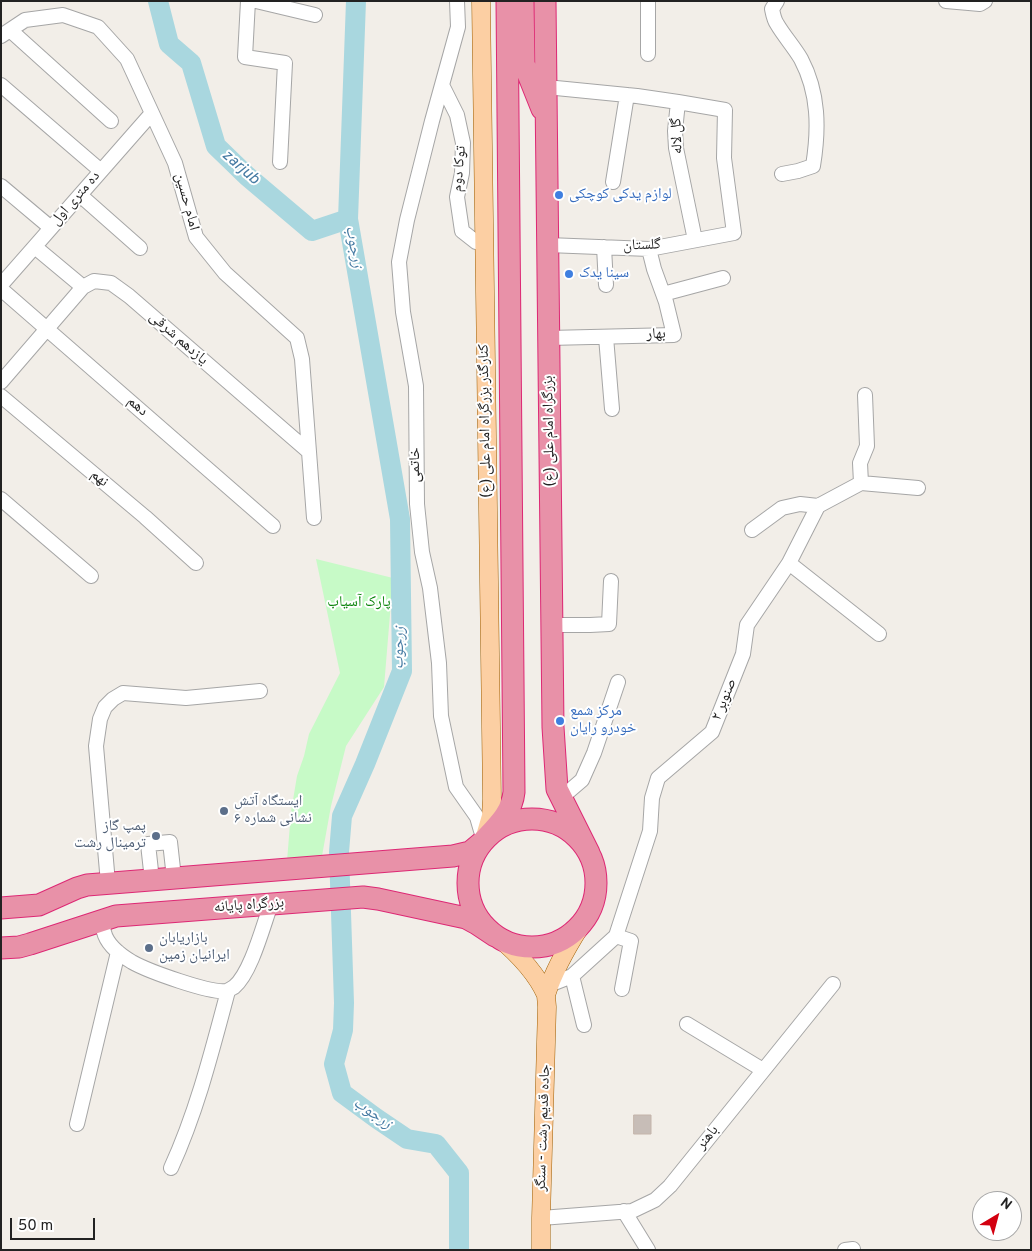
<!DOCTYPE html>
<meta charset="utf-8">
<style>
body{margin:0}
#map{position:relative;width:1032px;height:1251px;overflow:hidden;background:#f2eee8;font-family:Overpass,sans-serif}
canvas{display:block}
.frame{position:absolute;inset:0;border:2px solid #222;pointer-events:none}
.north{position:absolute;left:972px;top:1191px;width:50px;height:50px;box-sizing:border-box;background:#fff;border:1px solid #a7a7a7;border-radius:50%;rotate:37deg;font-size:14px;font-weight:700;line-height:20px;text-align:center;color:#222}
.north::after{content:'';display:block;margin:auto;width:18px;height:22px;background:#d30010;clip-path:polygon(50% 0,100% 100%,50% 72%,0 100%)}
.scale{position:absolute;left:10px;top:1218px;width:85px;height:22px;box-sizing:border-box;border:2px solid #222;border-top:0;padding-left:6px;font-size:15px;line-height:18px;white-space:nowrap;color:#222;-webkit-text-stroke:4px #fff;paint-order:stroke}
</style>
<div id="map">
<canvas width="1032" height="1251"></canvas>
<div class="frame"></div>
<div class="north">N</div>
<div class="scale">50 m</div>
</div>
<script>
const context = document.querySelector('canvas').getContext('2d');
context.lineJoin = 'round';
function fill(path, color) { context.fillStyle = color; context.fill(path, 'evenodd'); }
function stroke(path, color, width, dash) { context.strokeStyle = color; context.lineWidth = width; context.lineCap = dash ? 'butt' : 'round'; context.setLineDash(dash || []); context.stroke(path); }
function label(font, color, halo, rows, align = 'center') {
  context.font = font + ' Overpass,"Noto Naskh Arabic",sans-serif'; context.lineWidth = 4; context.setLineDash([]); context.textBaseline = 'middle'; context.strokeStyle = halo; context.fillStyle = color; for (const [text, x, y, turn = 0] of rows) {
    context.save(); context.translate(x, y); context.rotate((+turn || 0) * Math.PI / 180); context.textAlign = isNaN(turn) ? turn : align; if (halo) context.strokeText(text, 0, 0); context.fillText(text, 0, 0); context.restore();
  }
}
fill(new Path2D(`
 M316 559 393 578 384 687 346 746 331 806 320 867 287 861 291 812 297 776 304 756 309 734 340 673Z`), '#c7fac7');
stroke(new Path2D(`
 M158 1 169 44 191 63 216 146 247 176 312 231 348 219
 M356 1 348 219 400 519 402 671 365 764 342 816 339 852 344 1003 343 1030 334 1064 342 1093 376 1118 407 1139 436 1144 459 1173V1250`), '#a9d7df', 20);
const building = new Path2D(`
 M634 1115H651V1134H634Z`);
fill(building, '#c7bdb7');
stroke(building, '#c4b4aa', 1);
const minor = new Path2D(`
 M248 1 245 57 285 63 280 162
 M256 1 315 15
 M457 1 458 27 432 121 407 220 399 262 403 312 416 386 417 504 422 552 430 588 439 663 441 716 456 787 477 817 484 841
 M777 1 772 9C773 14 774 20 777 24 784 36 794 47 801 59 819 93 819 129 813 166L798 171 782 174
 M946 1 980 4 985 1
 M10 30 111 121
 M1 36 25 20 63 15 98 27 127 59 175 163 196 237 225 273 297 338 302 359 314 518
 M648 54V1
 M1 85 101 171
 M442 85 457 115 463 143 462 173 457 197 462 231 476 242 484 244
 M546 87 637 96 678 102 675 131 676 148 695 240
 M613 182 627 95
 M1 186 51 228
 M80 195 140 248
 M548 245 649 249 734 233 724 158 725 110 678 102
 M35 247 83 287
 M604 247 606 285
 M1 285 152 113
 M1 289 273 526
 M663 294 723 278
 M606 337 612 409
 M549 338 674 335 666 302 654 269 649 249
 M1 382 83 287 94 281 111 283 129 296 308 451
 M1 396 145 517 196 563
 M861 483 860 463 867 446 865 395
 M1 499 91 576
 M752 530 782 508 800 504 818 506
 M789 563 879 634
 M552 625H590L609 624 611 581
 M561 798 582 780 594 753 618 682
 M152 880 148 844 170 842 174 878
 M108 883 96 746 100 719 105 707 113 699 123 693 186 698 260 691
 M108 918C106 923 102 928 104 932 107 945 122 956 132 962 148 971 211 994 227 991 229 990 232 988 234 987 251 973 263 926 271 904
 M616 936 631 941 622 989
 M572 976 584 1025
 M549 985 572 976 616 936 650 831 652 798 658 778 712 732 743 654 747 625 789 563 818 506 861 483 918 488
 M687 1024 763 1070
 M77 1124 118 952
 M171 1168C197 1111 212 1051 228 991
 M624 1211 648 1250
 M541 1218 632 1211 655 1200 670 1186 833 984
 M845 1250 853 1249`);
const major = new Path2D(`
 M481 1 492 799 491 816 484 840
 M498 937C517 953 536 972 546 995 554 970 566 949 580 927
 M541 1250V1218L547 1007 546 995`);
const highway = new Path2D(`
 M523 1 524 64 542 109
 M545 1 553 727 557 789 589 853
 M468 883a64 64 0 1 1 128 0a64 64 0 1 1-128 0Z
 M484 840C498 825 512 812 514 792L507 1
 M1 908 39 905 77 888 87 885 453 856 470 852 482 842
 M1 948 19 947 30 944 116 916 363 897 378 899 466 918 477 924 495 936`);
stroke(minor, '#a6a6a6', 16);
stroke(major, '#9f5e00', 19);
stroke(highway, '#dd2874', 23);
stroke(minor, '#fff', 14);
stroke(major, '#fccfa3', 18);
stroke(highway, '#e891a8', 21);
for (const [x, y, r, color] of [
 [559,195,5,"#3f7fe0"],
 [569,274,5,"#3f7fe0"],
 [560,721,5,"#3f7fe0"],
 [224,811,5,"#5c6f8a"],
 [156,836,5,"#5c6f8a"],
 [149,948,5,"#5c6f8a"]
]) { const dot = new Path2D(); dot.arc(x, y, r, 0, 2 * Math.PI); context.fillStyle = color; context.fill(dot); stroke(dot, '#fff', 2); }
label('15px', '#222', '#fff', [
 ["گل لاله",678,136,-92],
 ["توکا دوم",460,169,-85],
 ["ده متری اول",76,199,-49],
 ["امام حسین",186,202,75],
 ["گلستان",642,246,-2],
 ["بهار",656,335,-2],
 ["یازدهم شرقی",178,339,41],
 ["دهم",137,407,41],
 ["کنارگذر بزرگراه امام علی (ع)",486,421,-91],
 ["بزرگراه امام علی (ع)",550,431,-91],
 ["خاتمی",416,465,-90],
 ["نهم",99,479,40],
 ["صنوبر ۲",725,700,-68],
 ["بزرگراه پایانه",249,906,-4],
 ["جاده قدیم رشت - سنگر",544,1128,-88],
 ["باهنر",708,1138,-51]
]);
label('15px', '#366cbe', '#fff', [
 ["لوازم یدکی کوچکی",569,195],
 ["سینا یدک",579,274],
 ["مرکز شمع",570,712],
 ["خودرو رایان",570,729]
], 'left');
label('15px', '#0b840c', '#fff', [
 ["پارک آسیاب",359,603]
]);
label('15px', '#4e5e75', '#fff', [
 ["ایستگاه آتش",234,802],
 ["نشانی شماره ۶",234,819],
 ["پمپ گاز",146,827,"right"],
 ["ترمینال رشت",146,844,"right"],
 ["بازاریابان",159,939],
 ["ایرانیان زمین",159,956]
], 'left');
label('italic 16px', '#467ba3', '#fff', [
 ["zarjub",240,168,41],
 ["زرجوب",353,247,80],
 ["زرجوب",400,648,-88],
 ["زرجوب",372,1114,35]
]);
</script>
